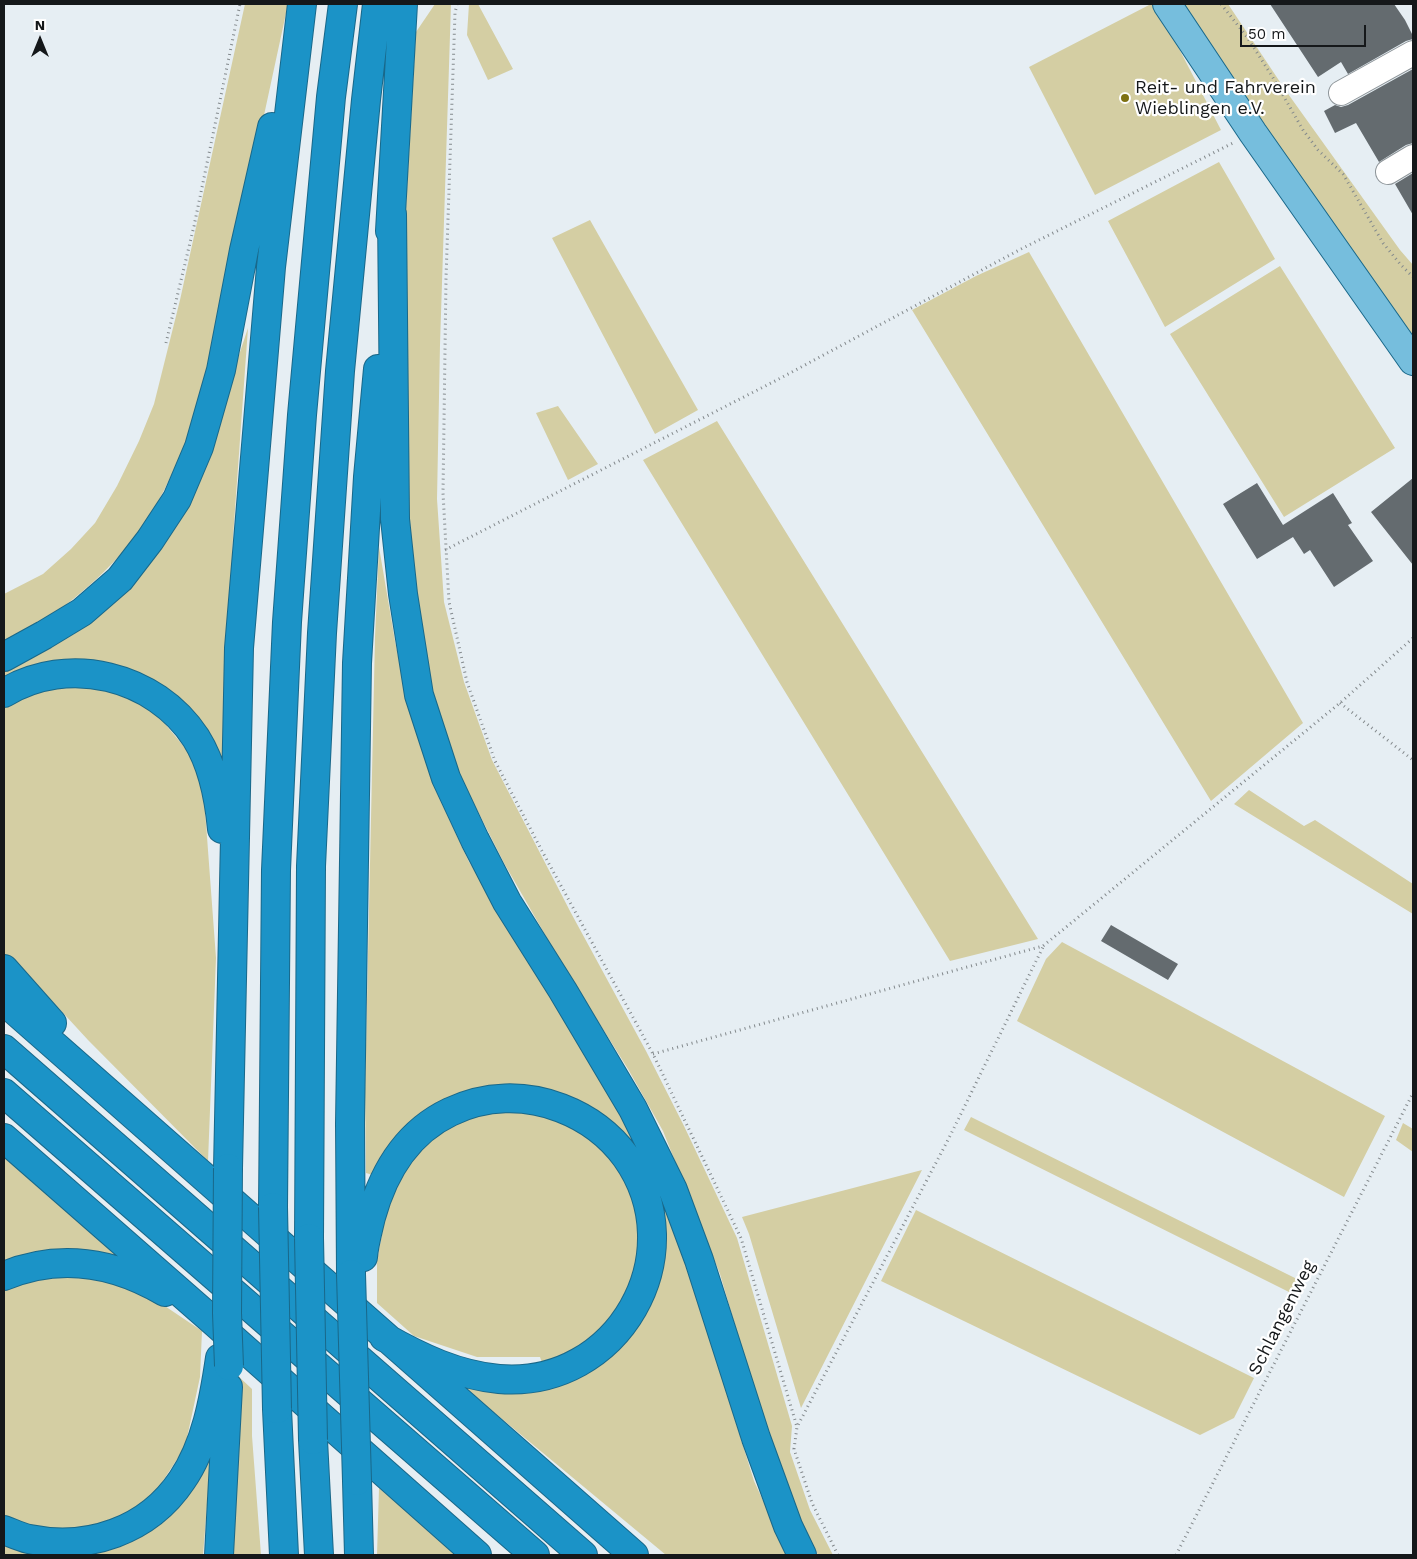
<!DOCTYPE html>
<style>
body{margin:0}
#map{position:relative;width:1417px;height:1559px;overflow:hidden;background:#e6eef3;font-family:"Work Sans",sans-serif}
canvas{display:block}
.frame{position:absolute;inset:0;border:5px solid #15181a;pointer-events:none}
.north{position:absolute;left:15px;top:15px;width:50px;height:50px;-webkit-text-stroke:4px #fff;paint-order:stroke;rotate:0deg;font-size:14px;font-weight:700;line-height:20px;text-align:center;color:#15181a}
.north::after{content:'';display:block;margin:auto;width:18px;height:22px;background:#15181a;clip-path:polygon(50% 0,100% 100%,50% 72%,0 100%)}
.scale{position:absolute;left:1240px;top:25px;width:126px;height:22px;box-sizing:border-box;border:2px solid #15181a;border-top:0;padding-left:6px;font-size:15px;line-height:18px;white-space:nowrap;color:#15181a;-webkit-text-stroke:4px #fff;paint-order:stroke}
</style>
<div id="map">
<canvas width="1417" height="1559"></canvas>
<div class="frame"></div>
<div class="north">N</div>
<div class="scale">50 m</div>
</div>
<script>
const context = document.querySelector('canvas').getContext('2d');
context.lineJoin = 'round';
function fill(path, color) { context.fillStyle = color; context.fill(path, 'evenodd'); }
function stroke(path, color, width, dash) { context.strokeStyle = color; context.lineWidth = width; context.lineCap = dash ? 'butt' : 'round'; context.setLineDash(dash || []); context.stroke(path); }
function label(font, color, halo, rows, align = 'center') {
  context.font = font + ' "Work Sans",sans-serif'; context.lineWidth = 4.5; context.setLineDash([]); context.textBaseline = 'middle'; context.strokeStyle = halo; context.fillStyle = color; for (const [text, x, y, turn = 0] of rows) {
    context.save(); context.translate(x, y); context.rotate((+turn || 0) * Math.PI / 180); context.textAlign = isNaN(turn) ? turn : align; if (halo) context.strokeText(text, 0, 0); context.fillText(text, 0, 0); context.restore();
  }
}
fill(new Path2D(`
 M245 4H288L203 398C187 439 171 482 148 519 121 561 76 600 35 627 25 633 14 637 4 642V594L43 574 71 549 95 523 117 486 139 441 154 404 180 300Z
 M435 4H451L440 345 437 499 444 602 464 682 492 760 571 913 646 1051 684 1126 737 1238 792 1426 790 1452 810 1510 833 1555H818L803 1525 780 1464 749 1373 720 1274 663 1131 628 1069 559 959 504 863 459 774 430 686 411 589 405 505V224L416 32Z
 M469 4H478L513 69 488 80 467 35Z
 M1151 4H1156L1221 130 1095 195 1029 67Z
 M1184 4H1228L1286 91 1400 250 1413 265V335L1341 238Z
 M1219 162 1275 259 1165 327 1108 221Z
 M590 220 698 410 655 434 552 238Z
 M1029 252 1303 723 1211 801 912 310 976 276Z
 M1280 266 1395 448 1284 517 1170 334Z
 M248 328 233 537 223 768 161 719 190 754 203 783 216 958 208 1161 88 1040 19 965 4 973V671L74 634 121 590 228 388Z
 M558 406 598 464 568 480 536 413Z
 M717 421 1038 939 950 961 643 460Z
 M379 547 395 641 408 705 436 791 469 862 556 999 641 1150 671 1220 696 1294 754 1481 788 1555H666L455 1380 549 1384 540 1357H477L414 1336 377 1303V1261L387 1207 373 1175 366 1173 365 1091 375 637Z
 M1249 790 1304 826 1315 820 1413 884V914L1234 804Z
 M1062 942 1385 1116 1344 1197 1017 1021 1046 959Z
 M971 1117 1303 1282 1295 1295 964 1130Z
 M1403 1123 1413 1129V1152L1396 1140Z
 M4 1155 125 1261 56 1250 4 1263Z
 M922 1170 801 1408 749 1234 742 1217Z
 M916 1210 1254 1378 1234 1418 1200 1435 881 1281Z
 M78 1274 138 1288 202 1331 200 1377 185 1447 155 1493 207 1455 211 1456 203 1555H4V1276L9 1285Z
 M236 1374 252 1389V1436L261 1555H225Z
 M379 1488 458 1555H377Z`), '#d4cea3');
fill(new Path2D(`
 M1270 4H1394L1405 20 1413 36V39L1406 41 1348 74 1341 62 1318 77Z
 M1413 69V143L1406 145 1379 162 1356 123 1335 133 1324 111 1335 105 1341 107 1348 105Z
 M1413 173V215L1395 184Z
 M1413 478V565L1371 512Z
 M1257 483 1283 525 1333 493 1352 523 1348 525 1373 561 1334 587 1310 550 1304 554 1293 537 1257 559 1223 504Z
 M1111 925 1178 964 1168 980 1101 941Z`), '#646b6f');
const minor = new Path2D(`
 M1341 93 1413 53
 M1388 172 1413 157`);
const major = new Path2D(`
 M1167 4 1253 133 1413 361`);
const highway = new Path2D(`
 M392 214 395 519 403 594 419 695 446 778 475 840 507 902 563 991 633 1109 673 1190 699 1260 756 1438 788 1526 802 1555
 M390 231 403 4
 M4 657 44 635 82 612 120 579 150 540 177 499 199 447 221 370 244 250 272 127
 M4 693C68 654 155 675 196 738 213 765 219 797 222 829
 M4 969 52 1023
 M4 1001 634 1555
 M4 1049 583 1555
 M4 1093 535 1555
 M4 1138 213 1321 477 1555
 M228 1168 239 648 271 267 302 4
 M273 1207 276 870 287 622 302 415 331 97 343 4
 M309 1238 311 866 322 633 340 371 366 100 377 4
 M363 1257C364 1244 368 1230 371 1217 383 1173 406 1133 450 1112 485 1095 525 1094 561 1108 587 1118 610 1135 626 1157 695 1254 618 1389 499 1379 457 1375 421 1358 384 1337
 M351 1274 350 1123 357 663 368 477 378 369
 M4 1276C59 1253 114 1262 165 1292
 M277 1409 284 1555
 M313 1440 319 1555
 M357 1481 359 1555
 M4 1530C12 1533 20 1537 29 1539 88 1551 148 1531 182 1480 206 1445 214 1399 220 1358
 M219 1555 228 1387`);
stroke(minor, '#8e9599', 26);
stroke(major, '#19688a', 30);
stroke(highway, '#19688a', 30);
stroke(new Path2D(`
 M457 4 455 13 446 278 443 493 449 602 467 682 495 761 542 851 653 1054 741 1238 797 1427
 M1221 4 1247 37 1272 76 1303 130 1318 150 1343 174 1383 243 1401 265 1413 277
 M166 343 194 226 240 4
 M445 550 777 380 1021 249 1235 142
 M1340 703 1413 760
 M653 1054 1043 946 1340 703 1413 638
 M838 1555 812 1503 794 1449 797 1427 949 1138 1043 947
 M1176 1555 1413 1093`), '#83898c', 3, [1, 4]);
stroke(minor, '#fff', 24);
stroke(major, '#76bedd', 28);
stroke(highway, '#1b93c7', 28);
const highwayBridge = new Path2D(`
 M228 1168 227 1313 229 1366
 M273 1207 277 1409
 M309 1238 313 1440
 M351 1274 357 1481`);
stroke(highwayBridge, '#19688a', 30, []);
stroke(highwayBridge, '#1b93c7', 28);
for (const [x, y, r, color] of [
 [1125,98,5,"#7e7112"]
]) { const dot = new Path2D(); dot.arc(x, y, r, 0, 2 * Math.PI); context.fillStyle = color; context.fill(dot); stroke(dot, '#fff', 2); }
label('18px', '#15181a', '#fff', [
 ["Reit- und Fahrverein",1135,88],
 ["Wieblingen e.V.",1135,109]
], 'left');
label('18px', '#15181a', '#fff', [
 ["Schlangenweg",1282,1318,-63]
]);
</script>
